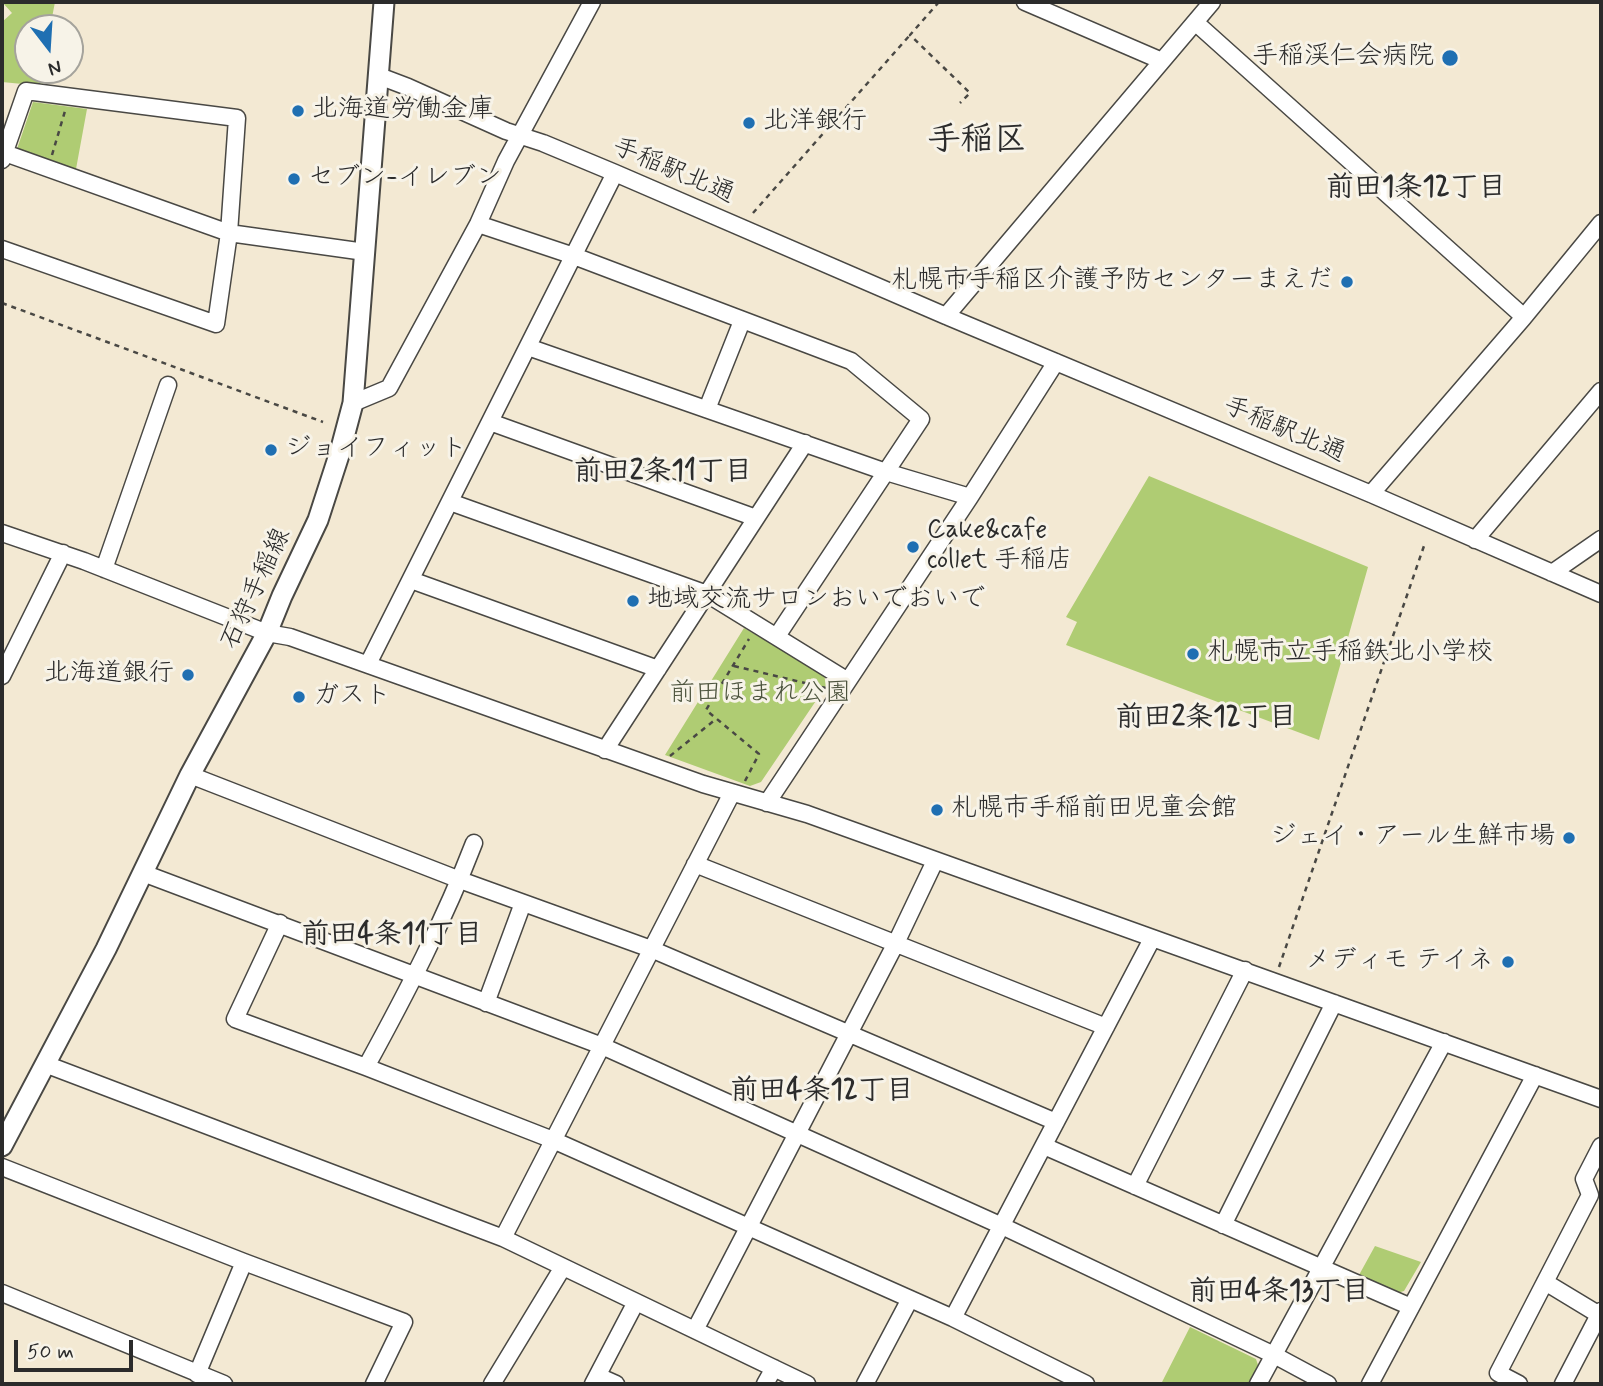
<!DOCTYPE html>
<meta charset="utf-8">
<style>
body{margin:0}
#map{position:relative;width:1603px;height:1386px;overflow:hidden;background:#f3e9d3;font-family:Mynerve,sans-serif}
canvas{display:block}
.frame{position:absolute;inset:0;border:4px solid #2b2b2b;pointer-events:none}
.north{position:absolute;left:14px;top:14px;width:70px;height:70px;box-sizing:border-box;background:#f7f3e8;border:2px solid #a5a39c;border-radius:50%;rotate:163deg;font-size:19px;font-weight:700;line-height:28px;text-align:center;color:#2b2b2b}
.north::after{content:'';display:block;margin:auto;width:24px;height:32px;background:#1f6fb2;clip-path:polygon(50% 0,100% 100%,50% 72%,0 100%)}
.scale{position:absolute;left:14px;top:1340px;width:119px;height:32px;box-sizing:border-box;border:4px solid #2b2b2b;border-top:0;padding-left:9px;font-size:21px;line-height:24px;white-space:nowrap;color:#2b2b2b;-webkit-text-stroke:5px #f7f3e8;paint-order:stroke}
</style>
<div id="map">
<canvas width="1603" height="1386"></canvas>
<div class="frame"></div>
<div class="north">N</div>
<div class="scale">50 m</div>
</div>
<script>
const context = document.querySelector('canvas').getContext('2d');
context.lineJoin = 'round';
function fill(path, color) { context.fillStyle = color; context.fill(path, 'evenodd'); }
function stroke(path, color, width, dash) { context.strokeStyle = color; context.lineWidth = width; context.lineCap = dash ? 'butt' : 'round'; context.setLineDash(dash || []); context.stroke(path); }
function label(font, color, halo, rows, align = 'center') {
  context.font = font + ' Mynerve,"Klee One",sans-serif'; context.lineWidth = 6; context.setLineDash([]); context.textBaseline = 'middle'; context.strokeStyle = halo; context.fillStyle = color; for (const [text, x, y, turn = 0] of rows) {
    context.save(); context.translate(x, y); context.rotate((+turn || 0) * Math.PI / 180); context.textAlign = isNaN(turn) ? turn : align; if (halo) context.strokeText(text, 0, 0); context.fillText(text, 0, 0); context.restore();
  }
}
fill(new Path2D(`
 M2 2H55L50 28H28V70H46L43 86 2 82V22L12 13Z
 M33 102 87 109 76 169 17 149Z
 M1149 476 1368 567 1319 740 1066 645 1077 622 1066 617Z
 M744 628 824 674 826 686 761 782 750 786 665 755Z
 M1375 1246 1421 1262 1404 1291 1397 1293 1359 1275Z
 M1190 1327 1256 1359 1258 1365 1248 1384H1161Z`), '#afcc73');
const minor = new Path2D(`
 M1025 2 1162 61
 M1195 22 1524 317
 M379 76 408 87 506 131 543 143 615 173 946 316 1371 494 1601 594
 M2 152 229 233 365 252
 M2 160 26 91 237 118 229 233 216 324 2 249
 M478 224 574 256 851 361 921 419 777 636
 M946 316 1212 2
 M528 347 886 472 970 497
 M353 403 389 388 478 224 506 161 592 2
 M707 409 742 321
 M490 422 756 518
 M1371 494 1524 317 1601 223
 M450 502 707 594 848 681
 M2 533 84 561 267 633 290 637 703 784 807 814 1601 1099
 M1475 540 1601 391
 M104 569 168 385
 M1552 573 1601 539
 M411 580 658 669
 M368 664 615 173
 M2 676 63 553
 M605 750 805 443
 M190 775 460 880 651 949 1056 1122
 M767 803 970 497 1056 362
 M695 864 1106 1027
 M143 873 602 1046 1002 1226 1274 1355 1328 1384
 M280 923 235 1019 366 1067 553 1140 953 1318 1086 1384
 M486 1003 523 903
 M45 1064 503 1238 807 1384
 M366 1067C406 994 444 921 474 843
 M1044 1146 1411 1307
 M2 1167 244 1262 404 1322 374 1384
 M1135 1186 1245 970
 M1223 1225 1334 1003
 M503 1238 732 793
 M1545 1282 1601 1316
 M2 1293 224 1384
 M953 1318 1152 939
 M695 1330 896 943 935 861
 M197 1374 244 1262
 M598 1376 616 1384
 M492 1384 563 1267
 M593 1384 636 1302
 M765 1384 774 1368
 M865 1384 910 1299
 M1258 1384 1444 1042
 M1370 1384 1535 1075
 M1519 1384 1498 1373 1590 1195 1584 1179 1601 1146
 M1563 1384 1601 1311`);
const major = new Path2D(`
 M2 1146 106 949 190 775 267 633 282 596 318 520 340 452 353 403 384 2`);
stroke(minor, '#494844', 19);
stroke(major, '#494844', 23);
stroke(new Path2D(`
 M939 2 910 35 970 93 960 103
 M52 155 65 111
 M753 213 910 35
 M2 303 323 422
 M734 666 826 688
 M670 756 716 719
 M745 781 759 754 706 710 749 639
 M1279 967 1425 543`), '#494844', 2.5, [5, 5]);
stroke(minor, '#fff', 16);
stroke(major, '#fff', 19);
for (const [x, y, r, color] of [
 [1450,58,9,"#1f6fb2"],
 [298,111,7,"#1f6fb2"],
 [749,123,7,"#1f6fb2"],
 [294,179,7,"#1f6fb2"],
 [1347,282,7,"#1f6fb2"],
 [271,450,7,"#1f6fb2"],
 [913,547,7,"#1f6fb2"],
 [633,601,7,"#1f6fb2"],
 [1193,654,7,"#1f6fb2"],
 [188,675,7,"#1f6fb2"],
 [299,697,7,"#1f6fb2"],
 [937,810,7,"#1f6fb2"],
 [1569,838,7,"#1f6fb2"],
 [1508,962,7,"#1f6fb2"]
]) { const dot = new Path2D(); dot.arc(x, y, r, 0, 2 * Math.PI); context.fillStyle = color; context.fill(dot); stroke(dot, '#f7f3e8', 2.5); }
label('26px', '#2b2b2b', '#f7f3e8', [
 ["手稲渓仁会病院",1434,58,"right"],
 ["北海道労働金庫",312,111],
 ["北洋銀行",763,123],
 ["セブン-イレブン",308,179],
 ["札幌市手稲区介護予防センターまえだ",1333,282,"right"],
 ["ジョイフィット",285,450],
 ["Cake&cafe",927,532],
 ["collet 手稲店",927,562],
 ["地域交流サロンおいでおいで",647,601],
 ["札幌市立手稲鉄北小学校",1207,654],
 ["北海道銀行",174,675,"right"],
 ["ガスト",313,697],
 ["札幌市手稲前田児童会館",951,810],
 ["ジェイ・アール生鮮市場",1555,838,"right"],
 ["メディモ テイネ",1494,962,"right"]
], 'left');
label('26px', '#2b2b2b', '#f7f3e8', [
 ["手稲駅北通",673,172,23],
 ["手稲駅北通",1284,431,23],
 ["石狩手稲線",257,589,-65]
]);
label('26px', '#4c533d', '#f7f3e8', [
 ["前田ほまれ公園",760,695]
]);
label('bold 28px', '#2b2b2b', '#f7f3e8', [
 ["前田1条12丁目",1416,189],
 ["前田2条11丁目",663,473],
 ["前田2条12丁目",1206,719],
 ["前田4条11丁目",392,936],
 ["前田4条12丁目",822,1092],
 ["前田4条13丁目",1279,1293]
]);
label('bold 33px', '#2b2b2b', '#f7f3e8', [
 ["手稲区",977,142]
]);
</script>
